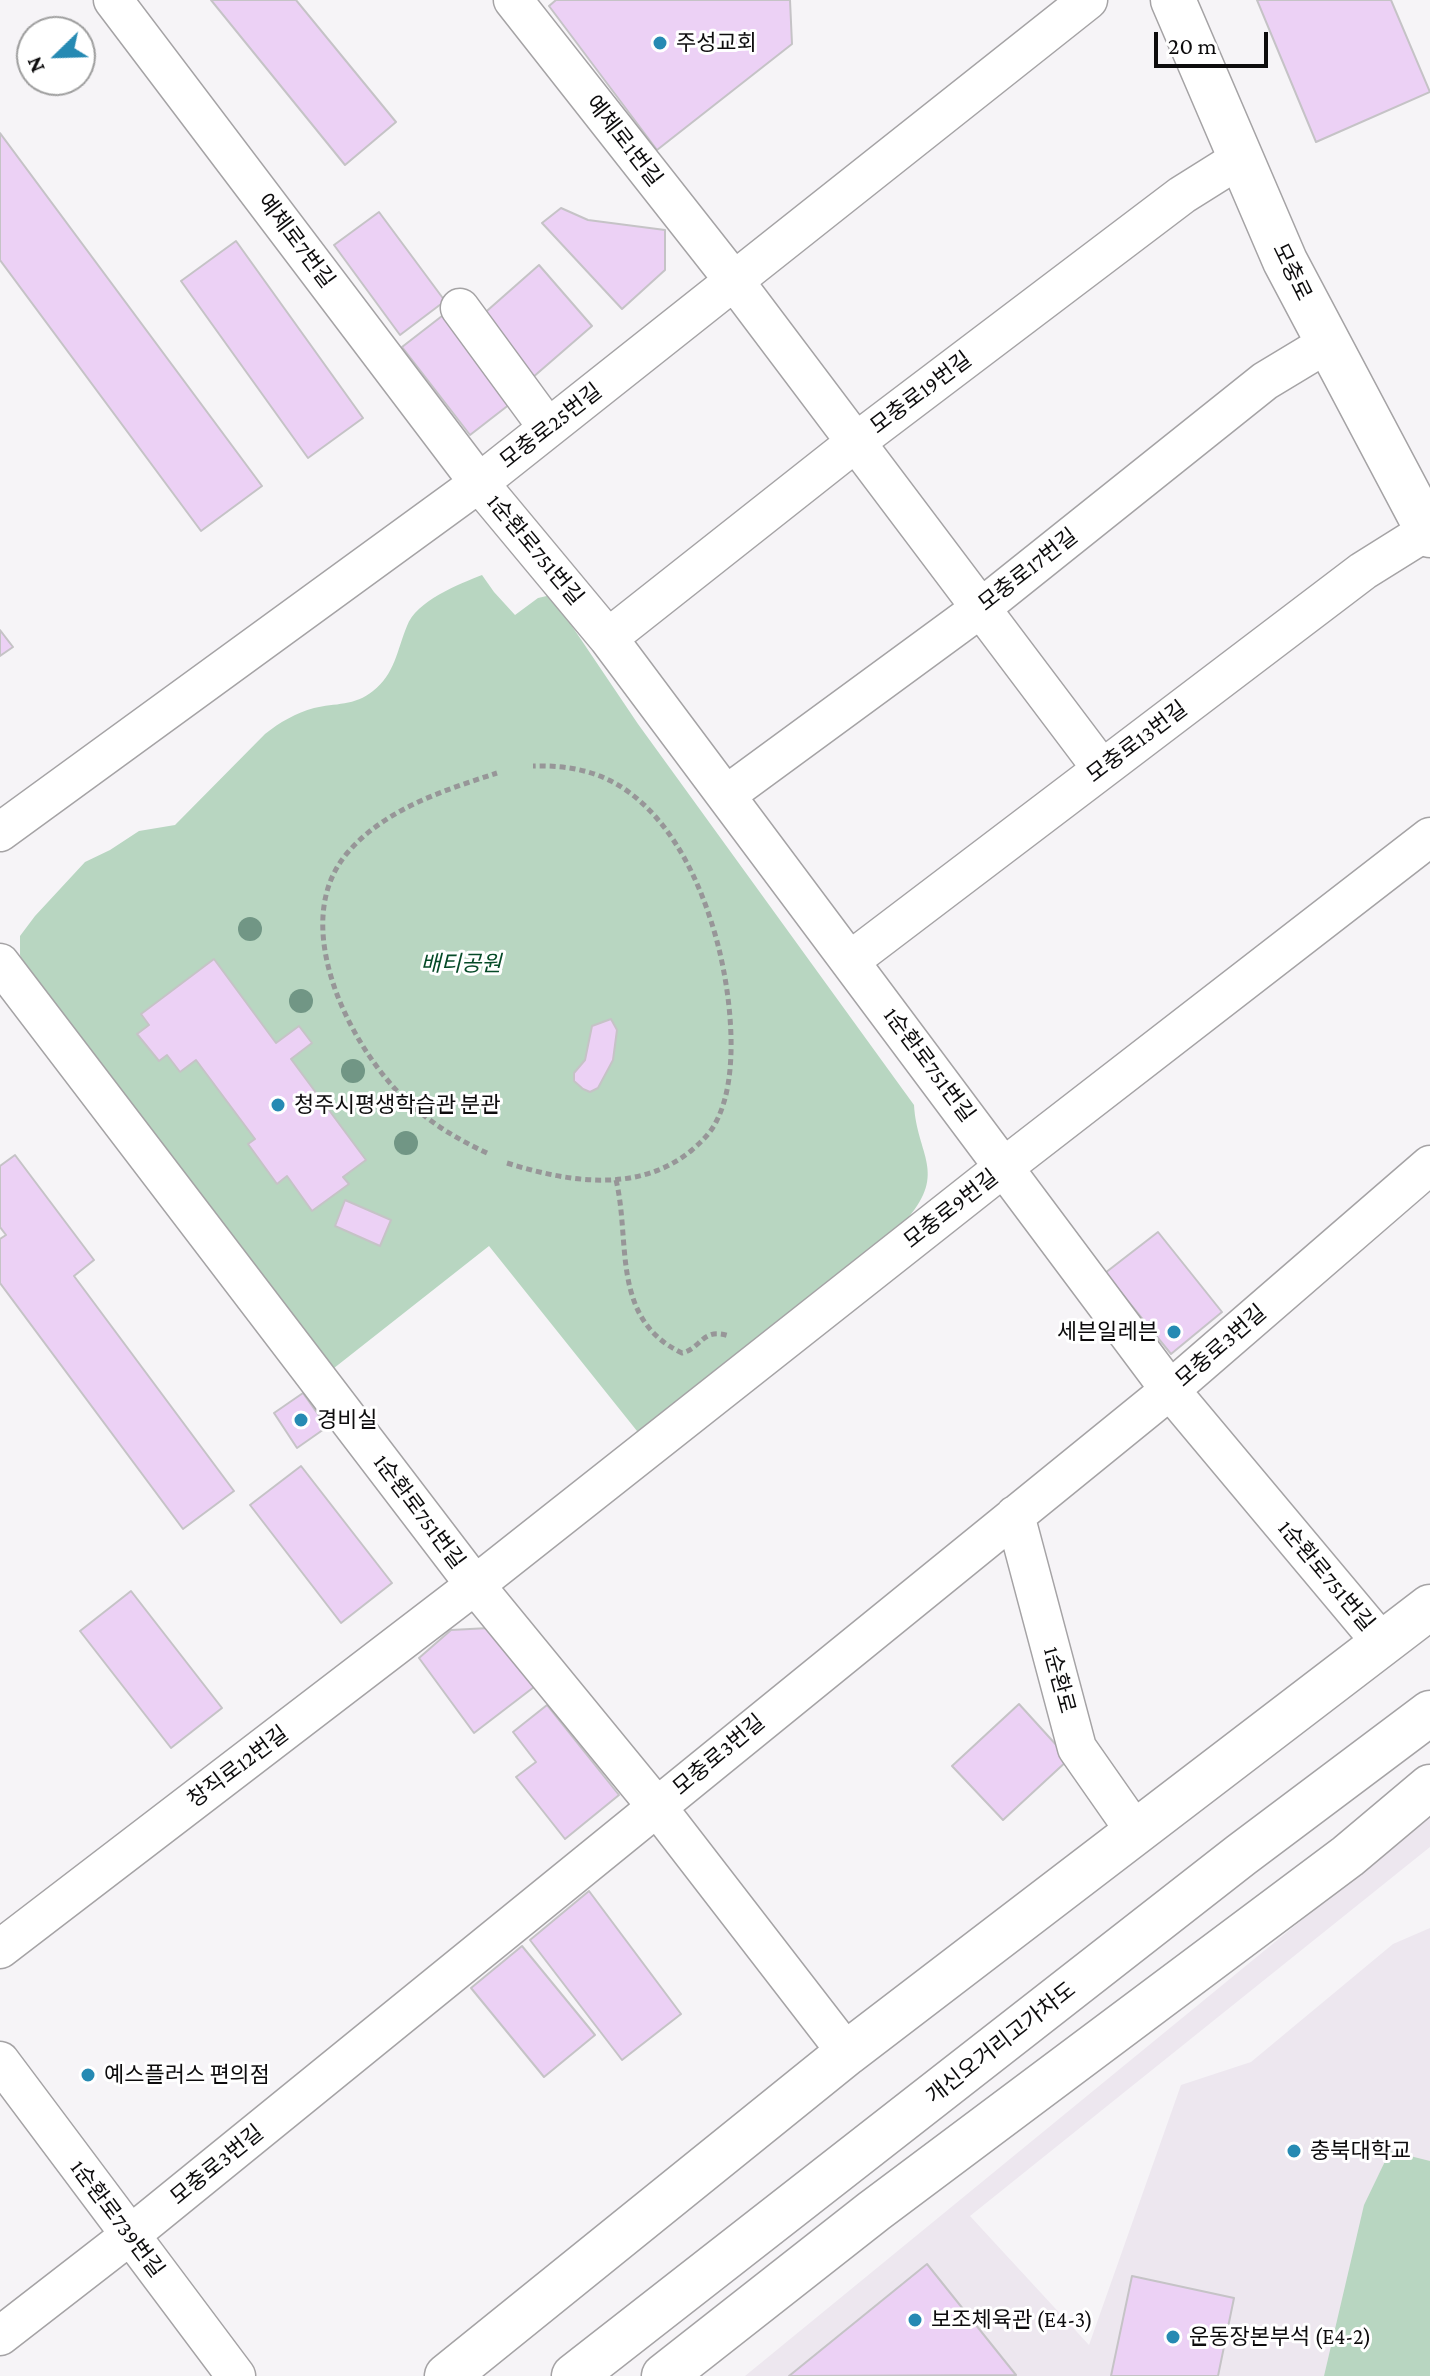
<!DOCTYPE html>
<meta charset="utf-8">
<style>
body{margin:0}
#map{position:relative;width:1430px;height:2376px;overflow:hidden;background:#f6f4f7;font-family:"Crimson Pro",serif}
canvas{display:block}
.north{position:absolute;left:16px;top:16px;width:80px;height:80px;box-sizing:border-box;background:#fff;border:2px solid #9e9e9e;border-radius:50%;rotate:247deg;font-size:22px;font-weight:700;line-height:32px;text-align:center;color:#0d0c0d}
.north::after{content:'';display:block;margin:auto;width:28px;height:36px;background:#268ab3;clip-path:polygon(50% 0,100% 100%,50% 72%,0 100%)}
.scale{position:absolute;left:1154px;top:32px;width:114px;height:36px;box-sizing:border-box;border:4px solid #0d0c0d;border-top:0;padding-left:10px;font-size:24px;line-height:28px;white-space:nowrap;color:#0d0c0d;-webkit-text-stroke:6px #fff;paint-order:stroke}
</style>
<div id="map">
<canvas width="1430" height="2376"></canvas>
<div class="north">N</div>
<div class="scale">20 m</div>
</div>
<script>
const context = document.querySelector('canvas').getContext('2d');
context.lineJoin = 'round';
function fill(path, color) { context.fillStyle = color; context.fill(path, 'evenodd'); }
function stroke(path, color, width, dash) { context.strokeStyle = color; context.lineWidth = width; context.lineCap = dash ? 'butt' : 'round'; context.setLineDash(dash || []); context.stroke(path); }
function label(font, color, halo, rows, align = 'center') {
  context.font = font + ' "Crimson Pro","Noto Sans KR",serif'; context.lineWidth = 6; context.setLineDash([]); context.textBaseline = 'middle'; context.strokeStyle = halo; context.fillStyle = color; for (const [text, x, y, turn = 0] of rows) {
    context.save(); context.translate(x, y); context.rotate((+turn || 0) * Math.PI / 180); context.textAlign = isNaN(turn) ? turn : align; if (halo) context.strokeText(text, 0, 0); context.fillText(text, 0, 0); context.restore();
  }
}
fill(new Path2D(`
 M1430 1815V1847L970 2216 1089 2345 1181 2085 1251 2062 1393 1944 1430 1928V2376H745Z`), '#ede7ef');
fill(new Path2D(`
 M482 575 494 592 515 615 538 598 551 595 638 724 914 1105C917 1155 947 1172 908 1218L641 1436 489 1246 329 1372 26 975 20 955V936L35 916 85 862 110 850 139 831 175 825 265 734C280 722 296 713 314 708 335 703 355 706 373 691 395 674 397 650 407 626 416 601 459 584 482 575Z
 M1390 2151 1430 2161V2376H1324L1364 2205Z`), '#b8d6c1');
const building = new Path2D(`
 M211 0H296L396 122 345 165Z
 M556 0H790L792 44 657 150 549 6Z
 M1257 0H1391L1430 92 1316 142Z
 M0 133 262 486 201 531 0 260Z
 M561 208 588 220 665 230V270L622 309 542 223Z
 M379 212 445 301 400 335 334 245Z
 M236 241 363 418 308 458 181 281Z
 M539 265 592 326 532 378 480 317Z
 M451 309 519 397 470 435 402 347Z
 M0 630 13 647 0 656Z
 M214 959 276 1043 299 1026 312 1043 291 1059 366 1160 343 1177 349 1184 312 1211 287 1176 277 1184 248 1144 255 1139 196 1060 180 1072 167 1055 159 1061 137 1034 149 1025 141 1014Z
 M611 1019 617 1030 613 1060 598 1088 590 1092 583 1089 574 1081V1073L585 1060 592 1026Z
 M15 1155 94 1260 74 1276 234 1491 183 1529 0 1283V1239L6 1235 0 1227V1166Z
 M345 1200 391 1220 380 1246 335 1226Z
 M1158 1232 1222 1312 1171 1354 1105 1273Z
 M303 1393 327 1427 297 1448 274 1413Z
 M301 1466 392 1583 341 1623 250 1505Z
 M131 1591 222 1708 171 1748 80 1631Z
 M489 1628 534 1687 474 1733 419 1658 451 1630Z
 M1019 1704 1069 1759 1003 1820 952 1766Z
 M547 1705 619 1795 565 1839 516 1777 536 1762 513 1732Z
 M589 1891 681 2014 622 2060 530 1940Z
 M522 1946 595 2035 544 2077 471 1988Z
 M927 2264 1016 2375 789 2376Z
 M1132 2276 1234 2298 1218 2376H1111Z`);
fill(building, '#ecd1f5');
stroke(building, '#c5c3c6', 2);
const minor = new Path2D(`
 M113 0 479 483 608 638 1170 1390 1382 1643
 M513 0 735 282 1102 769
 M460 308 548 428
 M608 638 856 442 1182 195 1241 158
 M726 795 981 608 1265 381 1328 343
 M0 832 479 483 1088 0
 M851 960 1363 571 1430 529
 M0 963 475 1585 657 1807 847 2053
 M1015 1515 1077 1748 1135 1831
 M0 1949 475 1585 1004 1167 1430 837
 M0 2061 236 2376
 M0 2336 129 2236 1170 1390 1430 1165`);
const major = new Path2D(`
 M1173 0 1285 261 1430 535
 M447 2376 847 2053 1430 1607
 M574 2376 1241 1855 1430 1713
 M664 2376 874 2211 1348 1856 1430 1787`);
stroke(minor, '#a5a3a5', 41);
stroke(major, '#a5a3a5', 47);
stroke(new Path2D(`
 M487 1153C457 1139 430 1123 406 1100 349 1046 286 921 349 851 387 808 445 790 497 773
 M507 1163C568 1182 639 1194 692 1150 702 1141 710 1134 716 1122 740 1077 731 998 719 949 705 893 678 829 630 793 601 771 568 765 533 766
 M616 1180C631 1241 610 1319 682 1353 702 1348 702 1327 729 1336`), '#979698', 5, [6, 4]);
stroke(minor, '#fff', 38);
stroke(major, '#fff', 44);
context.fillStyle = '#719685';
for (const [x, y] of [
 [250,929],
 [301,1001],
 [353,1071],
 [406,1143]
]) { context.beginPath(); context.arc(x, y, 12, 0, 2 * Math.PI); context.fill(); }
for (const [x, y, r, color] of [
 [660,43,8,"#268ab3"],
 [278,1105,8,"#268ab3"],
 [1174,1332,8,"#268ab3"],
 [301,1420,8,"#268ab3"],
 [88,2075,8,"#268ab3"],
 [1294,2151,8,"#268ab3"],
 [915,2320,8,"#268ab3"],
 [1173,2337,8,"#268ab3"]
]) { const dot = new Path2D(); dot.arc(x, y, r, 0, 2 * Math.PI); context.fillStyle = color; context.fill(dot); stroke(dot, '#fff', 3); }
label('22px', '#0d0c0d', '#fff', [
 ["주성교회",676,43],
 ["청주시평생학습관 분관",294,1105],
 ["세븐일레븐",1158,1332,"right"],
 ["경비실",317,1420],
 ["예스플러스 편의점",104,2075],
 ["충북대학교",1310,2151],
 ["보조체육관 (E4-3)",931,2320],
 ["운동장본부석 (E4-2)",1189,2337]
], 'left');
label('22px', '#0d0c0d', '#fff', [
 ["예체로1번길",624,141,52],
 ["예체로7번길",296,241,53],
 ["모충로",1292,272,64],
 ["모충로19번길",921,393,-37],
 ["모충로25번길",551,426,-38],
 ["1순환로751번길",535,550,50],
 ["모충로17번길",1028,570,-38],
 ["모충로13번길",1137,742,-37],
 ["1순환로751번길",929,1065,53],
 ["모충로9번길",951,1209,-38],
 ["모충로3번길",1221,1346,-41],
 ["1순환로751번길",419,1512,53],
 ["1순환로751번길",1326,1576,50],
 ["1순환로",1059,1680,75],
 ["모충로3번길",719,1755,-40],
 ["창직로12번길",238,1767,-37],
 ["개신오거리고가차도",1001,2043,-38],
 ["모충로3번길",217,2165,-39],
 ["1순환로739번길",117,2219,53]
]);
label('italic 22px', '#054a27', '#fff', [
 ["배티공원",461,964]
]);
</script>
